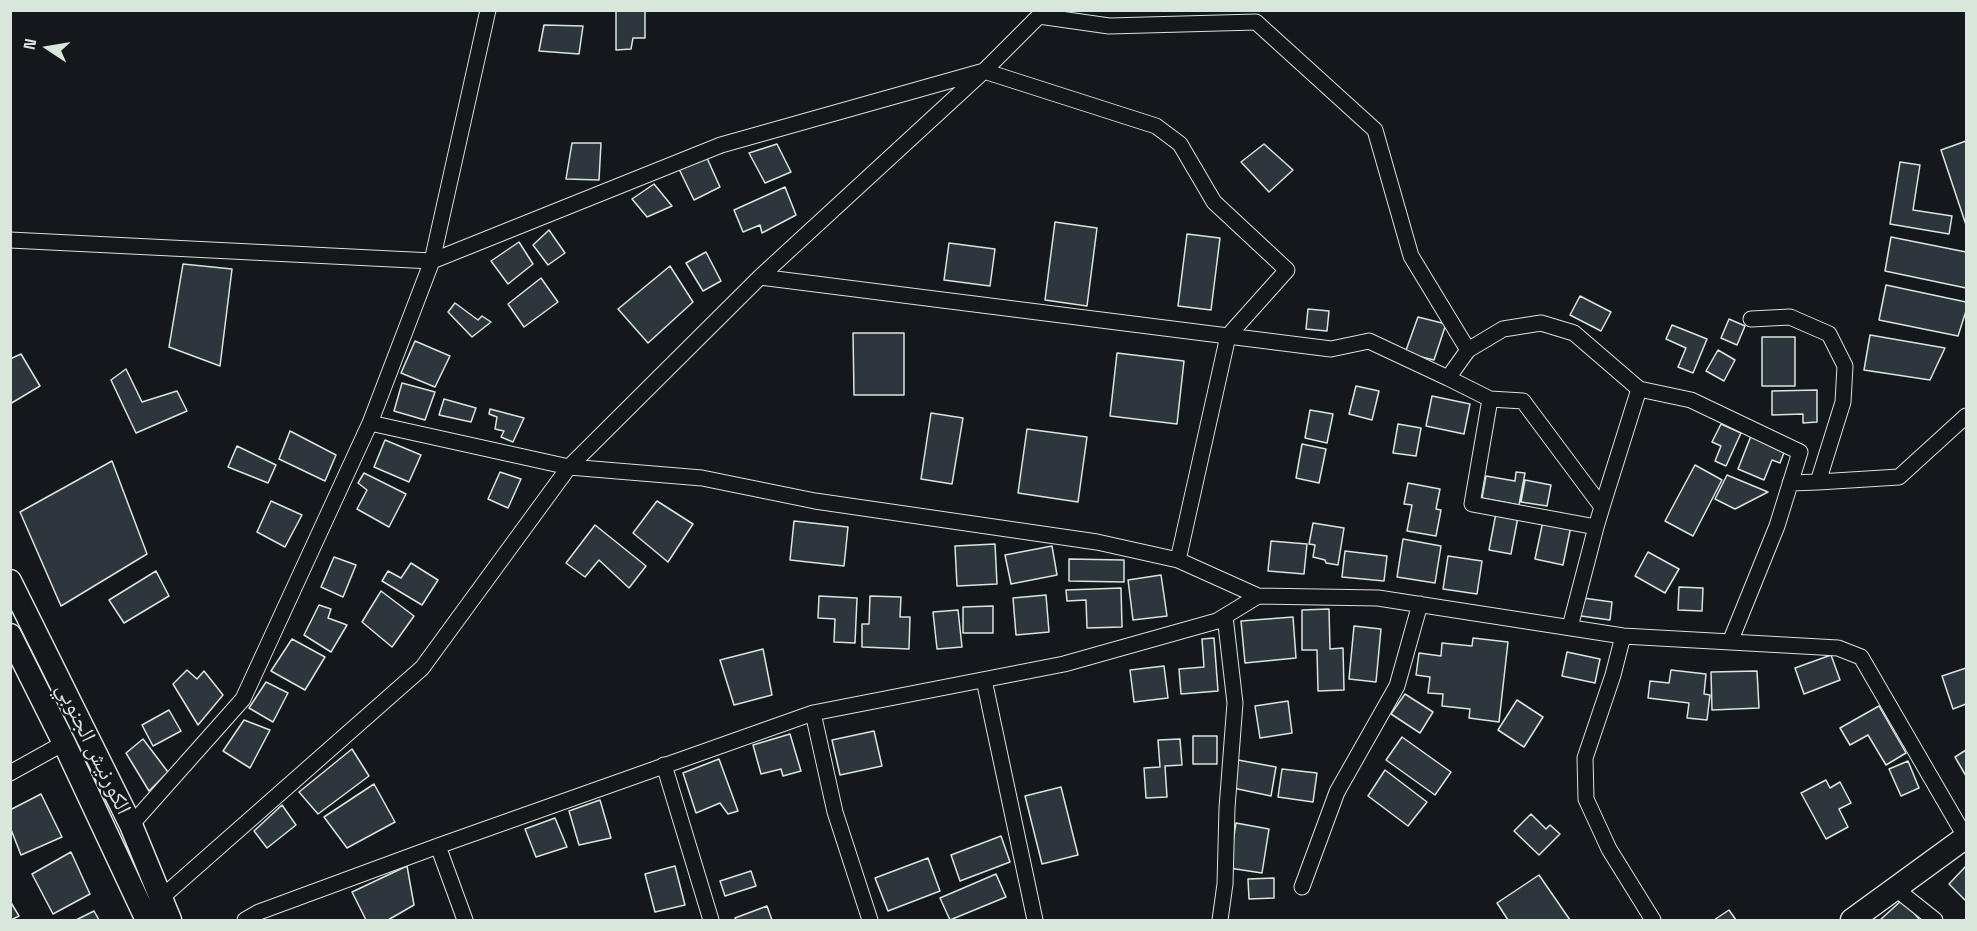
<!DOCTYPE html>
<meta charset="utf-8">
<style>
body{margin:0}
#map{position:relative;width:1977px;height:931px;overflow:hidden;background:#14181c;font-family:"Space Grotesk",sans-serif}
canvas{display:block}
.frame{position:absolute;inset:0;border:12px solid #d8e6dc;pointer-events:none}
.north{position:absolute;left:18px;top:18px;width:60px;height:60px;-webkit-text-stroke:4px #14181c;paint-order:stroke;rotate:282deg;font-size:16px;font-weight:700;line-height:24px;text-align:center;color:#d8e6dc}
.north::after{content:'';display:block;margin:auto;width:21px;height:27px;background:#d8e6dc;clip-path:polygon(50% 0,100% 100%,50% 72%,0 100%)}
</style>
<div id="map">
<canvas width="1977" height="931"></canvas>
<div class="frame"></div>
<div class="north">N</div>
</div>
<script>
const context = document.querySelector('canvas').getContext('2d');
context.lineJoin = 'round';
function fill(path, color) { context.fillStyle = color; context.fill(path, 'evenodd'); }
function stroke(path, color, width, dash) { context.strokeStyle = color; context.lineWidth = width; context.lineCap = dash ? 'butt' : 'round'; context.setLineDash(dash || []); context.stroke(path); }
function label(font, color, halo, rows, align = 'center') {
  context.font = font + ' "Space Grotesk","Noto Naskh Arabic",sans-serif'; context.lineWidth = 4.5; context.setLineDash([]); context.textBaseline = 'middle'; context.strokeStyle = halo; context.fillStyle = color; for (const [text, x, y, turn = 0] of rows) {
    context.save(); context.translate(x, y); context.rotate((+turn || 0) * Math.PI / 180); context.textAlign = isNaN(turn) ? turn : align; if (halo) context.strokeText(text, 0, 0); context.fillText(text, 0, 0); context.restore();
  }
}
const building = new Path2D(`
 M616 10H645V38H633L631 49 616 50Z
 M544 25 583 26 579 54 539 51Z
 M1966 141V225L1941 150Z
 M572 143H601L599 180 566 179Z
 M777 144 791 172 765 183 749 153Z
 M1264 144 1293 170 1269 192 1241 162Z
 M707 158 720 187 694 200 679 169Z
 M1900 162 1920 165 1913 210 1952 216 1949 234 1890 224Z
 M654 184 672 206 647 217 632 199Z
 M785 187 796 215 762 233 760 225 743 232 734 210Z
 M1055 222 1097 228 1087 306 1045 300Z
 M549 230 565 253 548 265 533 245Z
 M1187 234 1220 238 1211 310 1178 306Z
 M1891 237 1966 252V288L1885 271Z
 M519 242 533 264 508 284 491 261Z
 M949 243 995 249 990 286 944 280Z
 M706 252 721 281 703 291 686 263Z
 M183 264 232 269 220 366 169 347Z
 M670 266 693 302 648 343 618 309Z
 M541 278 558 302 524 327 508 304Z
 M1886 285 1966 302V311L1958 336 1879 320Z
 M1580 296 1611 312 1601 331 1570 315Z
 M455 303 478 320 482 316 491 322 472 337 448 312Z
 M1308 309 1329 311 1327 331 1306 329Z
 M1418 317 1446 324 1434 360 1405 353Z
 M1729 319 1745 326 1737 345 1721 338Z
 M1672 325 1707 339 1693 373 1678 367 1686 348 1666 339Z
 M853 333H904V395H854Z
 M1870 335 1945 348 1930 380 1864 370Z
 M1762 337H1795V386H1762Z
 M415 341 450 356 435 387 401 373Z
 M1718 350 1735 360 1724 381 1706 371Z
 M1117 353 1184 361 1177 424 1110 416Z
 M21 354 40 386 10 404V359Z
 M126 369 142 402 177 391 187 411 136 433 111 380Z
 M402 383 435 392 425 420 394 411Z
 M1356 386 1379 391 1372 420 1349 414Z
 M1817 390V422L1803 423V414L1772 415V391Z
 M1432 396 1470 404 1464 434 1426 426Z
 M444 399 476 408 471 422 439 415Z
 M490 409 524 418 513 442 501 437 504 431 495 429 497 417 489 414Z
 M1310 410 1333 414 1327 443 1305 438Z
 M931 413 963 418 952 484 921 479Z
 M1398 424 1421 428 1416 456 1393 453Z
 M1721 424 1741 433 1726 466 1715 461 1721 446 1712 442Z
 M1027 429 1087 437 1078 502 1018 493Z
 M290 431 336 455 325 481 279 459Z
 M1751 436 1785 450 1780 463 1772 460 1764 480 1738 469Z
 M385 440 421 455 409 482 374 467Z
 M1302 444 1326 449 1319 483 1296 478Z
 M237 446 276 465 268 483 228 467Z
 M112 461 147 554 61 606 20 512Z
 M1695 465 1722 480 1693 536 1665 521Z
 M500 472 521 479 508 508 488 499Z
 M1516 472 1525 473 1519 505 1482 498 1486 476 1515 481Z
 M364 473 406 494 389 527 357 509 367 490 358 483Z
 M1727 475 1768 492 1735 509 1715 499Z
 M1525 480 1551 485 1547 506 1521 502Z
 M1408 483 1440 489 1436 509 1441 510 1436 536 1407 531 1412 505 1404 504Z
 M271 501 302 515 285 547 257 532Z
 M657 501 693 524 668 562 633 533Z
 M1496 513 1518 517 1511 554 1489 550Z
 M794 521 848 527 844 566 790 560Z
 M1543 521 1571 526 1563 565 1535 559Z
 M1313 523 1344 528 1338 565 1326 563 1325 560 1313 557 1315 545 1309 544Z
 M595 525 646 566 629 588 599 560 585 577 566 563Z
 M1403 539 1441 546 1435 583 1397 577Z
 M1271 541 1307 544 1304 574 1268 571Z
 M995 544 997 584 957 586 955 546Z
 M1052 546 1057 575 1011 584 1005 555Z
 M1345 551 1387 556 1384 581 1342 577Z
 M1648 552 1679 569 1665 593 1635 576Z
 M1448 556 1482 561 1477 594 1443 589Z
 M334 557 356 565 343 597 321 587Z
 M1069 559 1124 560V582L1069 581Z
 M411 563 438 580 422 605 382 581 388 571 401 578Z
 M156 571 169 596 124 623 109 600Z
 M1161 575 1167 616 1133 620 1128 580Z
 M1679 587 1703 588 1702 611 1678 610Z
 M1121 588 1122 627 1087 628 1086 600 1067 601 1066 590Z
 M381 591 414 616 392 647 362 622Z
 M1046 595 1049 632 1016 635 1013 598Z
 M819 596 857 598 855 643 834 642 835 619 818 618Z
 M870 596 901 597 900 617H910L909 649 862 647V624H869Z
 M1583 598 1612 602 1610 620 1581 616Z
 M319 605 331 609 328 618 347 625 331 652 304 635Z
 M993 606V633H963V607Z
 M1329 609 1330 649 1343 648 1344 690 1318 691 1317 650H1302V610Z
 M958 610 962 647 937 649 933 612Z
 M1293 617 1296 658 1245 663 1241 621Z
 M1354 626 1381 629 1376 682 1349 679Z
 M1214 638 1218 691 1181 694 1179 669 1204 667 1202 639Z
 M1473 638 1508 642 1499 722 1469 718 1470 709 1442 706 1443 694 1428 693 1430 677 1416 675 1419 653 1441 656 1442 643 1472 646Z
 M292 639 325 657 305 690 271 671Z
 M763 649 772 695 734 705 720 660Z
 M1567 652 1600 659 1595 683 1562 676Z
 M1831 655 1840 680 1804 694 1795 668Z
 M1164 666 1168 698 1134 702 1130 670Z
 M1966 668V704L1953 709 1942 676Z
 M187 670 197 679 204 671 223 695 198 725 173 684Z
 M1671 670 1706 674 1704 694 1710 695 1707 720 1687 718 1689 703 1648 698 1650 681 1669 683Z
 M1757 671 1759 708 1712 710 1711 672Z
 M266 682 288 693 273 722 249 708Z
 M1405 694 1433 712 1420 733 1391 714Z
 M1517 700 1543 717 1524 747 1498 730Z
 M1288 701 1292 733 1260 738 1255 706Z
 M1879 706 1906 753 1886 765 1868 735 1850 745 1840 728Z
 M169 710 181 731 153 746 142 725Z
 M244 720 270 730 250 768 223 751Z
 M874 731 882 766 840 775 832 740Z
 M790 734 801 771 783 776 781 769 761 774 753 745Z
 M1193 736H1217V764H1193Z
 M1402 737 1451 772 1435 795 1386 760Z
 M143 739 168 772 149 791 126 753Z
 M1180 739 1182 765 1165 766 1167 797 1146 798 1144 768 1160 767 1158 740Z
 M352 749 369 776 318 814 299 792Z
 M1966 750V776L1955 757Z
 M719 759 738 811 728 814 720 803 696 813 683 773Z
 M1238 760 1276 767 1271 796 1233 788Z
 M1908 761 1919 788 1901 796 1889 769Z
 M1282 769 1317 773 1313 802 1278 797Z
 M1385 770 1427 802 1408 826 1368 796Z
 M1826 780 1830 788 1840 782 1851 803 1839 809 1848 827 1826 839 1801 793Z
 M374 784 395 822 347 848 324 817Z
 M1061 787 1078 855 1042 864 1025 796Z
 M41 794 62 837 21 855 10 827V810Z
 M600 800 611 838 579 845 569 811Z
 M282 805 296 825 267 848 254 831Z
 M1531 814 1546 829 1550 825 1560 834 1539 855 1514 831Z
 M555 818 567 847 536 857 525 829Z
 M1236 823 1269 829 1262 873 1229 868Z
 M1001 836 1010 862 960 881 951 855Z
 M71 852 90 894 53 914 32 874Z
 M928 858 940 891 888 911 875 878Z
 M407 866 414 905 388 920H366L352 892Z
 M675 866 685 905 655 912 645 874Z
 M1966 866V901L1949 884Z
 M751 871 756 886 725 896 720 881Z
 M996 874 1006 897 950 920 940 898Z
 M1539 875 1570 920H1508L1497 903Z
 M1274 878V898L1249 899 1248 879Z
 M1902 900 1920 920H1880Z
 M10 901 19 916 11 920H10Z
 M767 906 772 920H736L735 918Z
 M1729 910 1736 920H1714Z
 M94 911 99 920H76Z`);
fill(building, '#2c363c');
stroke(building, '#d8e6dc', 1.5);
const street = new Path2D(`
 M10 240 432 261 721 145 984 71 1156 126 1180 144 1214 202 1287 270 1228 336 1178 560
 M760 277 1331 349 1369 341 1448 378 1468 350 1411 256 1375 130 1256 22 1109 26 1039 16
 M1751 319 1790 317 1829 334 1845 366 1843 402 1818 482 1790 483
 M1468 350 1503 329 1541 323 1574 333 1639 389 1602 507
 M1448 378 1490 399 1472 504 1596 527 1602 507 1523 401 1490 399
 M1639 389 1691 400 1800 452 1777 526 1730 642
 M370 423 569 467 702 478 815 501 1097 542 1178 560 1258 596
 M1818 482 1899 477 1966 416
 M1570 627 1596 527
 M1623 636 1613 675 1585 758 1586 799 1609 849 1653 920
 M984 680 1035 920
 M813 713 835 812 870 920
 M664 765 711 920
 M10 773 64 743
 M131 825 243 699 370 423 432 261 488 10
 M438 846 465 920
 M1302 887 1337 792 1397 686 1420 604
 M1896 889 1935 920
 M161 898 422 668 569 467 760 277 984 71 1045 10
 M245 920 259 912 438 846 813 713 1064 664 1217 621 1258 596 1378 598 1623 636 1838 648 1861 657 1966 838
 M1220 920 1225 884 1227 808 1235 703 1225 616`);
const secondary = new Path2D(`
 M10 581 131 825 170 920
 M10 635 64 743 147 920
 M1852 920 1966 837`);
stroke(street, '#d8e6dc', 17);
stroke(secondary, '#d8e6dc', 25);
stroke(street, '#14181c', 15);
stroke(secondary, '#14181c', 22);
label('22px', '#d8e6dc', '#14181c', [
 ["الكورنيش الجنوبي",93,749,64]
]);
</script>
